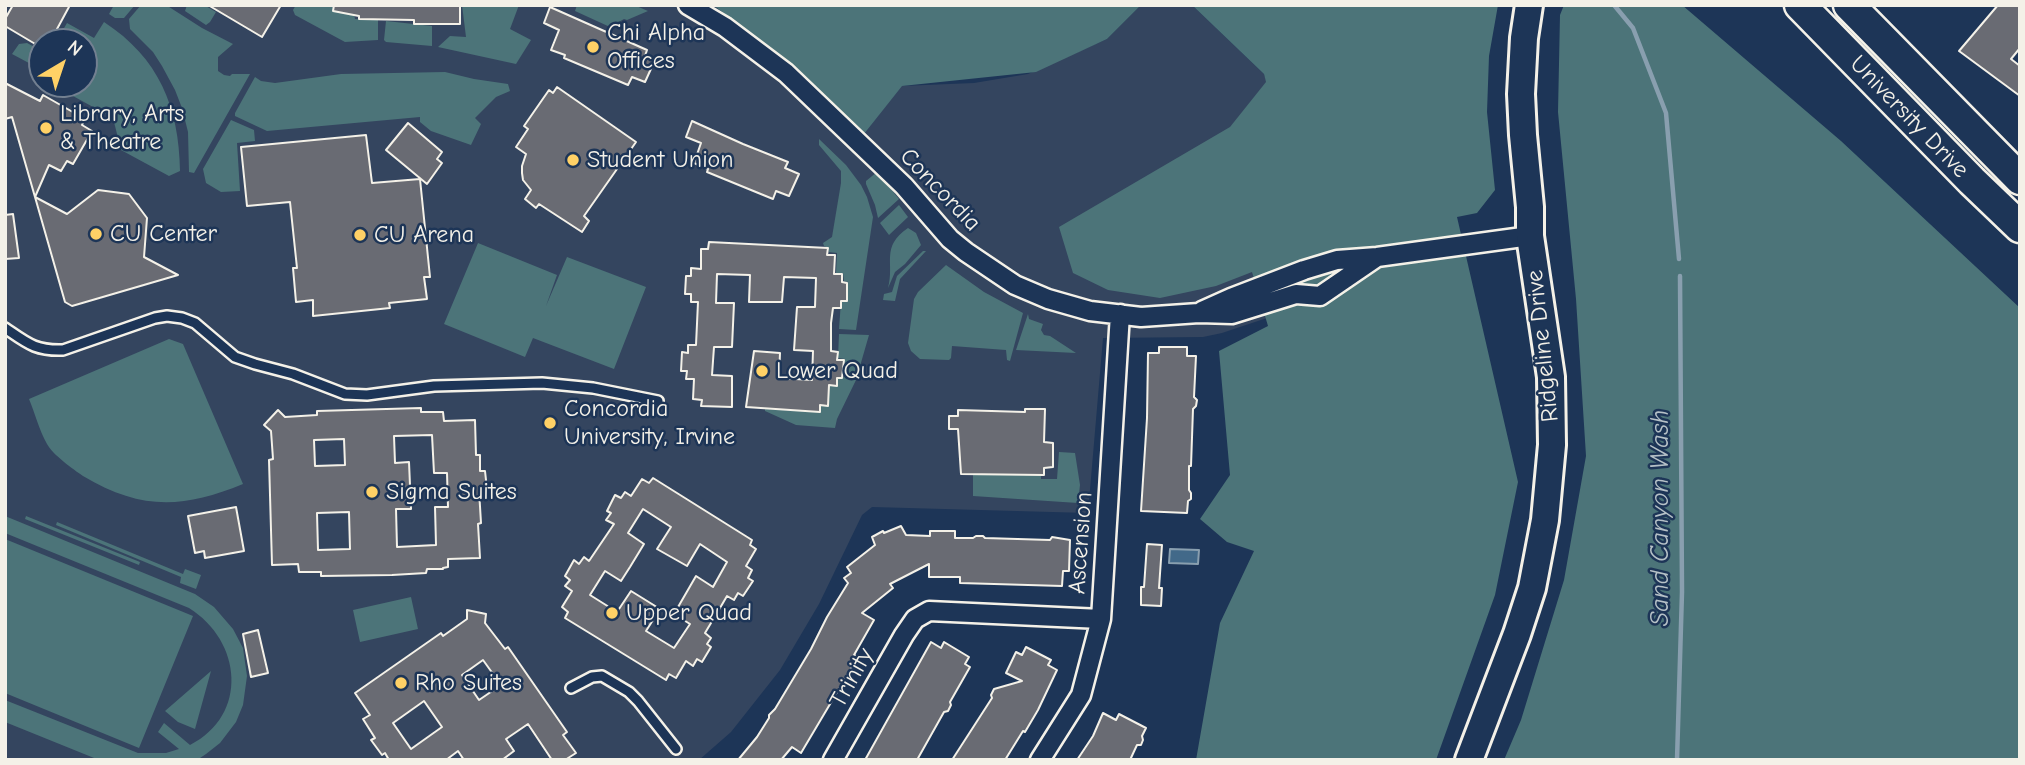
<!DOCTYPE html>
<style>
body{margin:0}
#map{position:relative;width:2025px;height:765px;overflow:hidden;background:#1d3557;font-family:"Comic Neue",sans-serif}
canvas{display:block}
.frame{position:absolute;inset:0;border:7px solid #f4f1e8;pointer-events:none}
.north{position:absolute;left:28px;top:28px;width:70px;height:70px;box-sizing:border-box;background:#1d3557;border:2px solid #738091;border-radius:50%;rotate:39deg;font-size:19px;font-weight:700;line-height:28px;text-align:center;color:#f4f1e8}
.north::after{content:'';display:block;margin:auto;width:24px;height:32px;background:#ffd166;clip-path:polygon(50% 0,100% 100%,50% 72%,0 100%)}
</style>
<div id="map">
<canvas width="2025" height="765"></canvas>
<div class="frame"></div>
<div class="north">N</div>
</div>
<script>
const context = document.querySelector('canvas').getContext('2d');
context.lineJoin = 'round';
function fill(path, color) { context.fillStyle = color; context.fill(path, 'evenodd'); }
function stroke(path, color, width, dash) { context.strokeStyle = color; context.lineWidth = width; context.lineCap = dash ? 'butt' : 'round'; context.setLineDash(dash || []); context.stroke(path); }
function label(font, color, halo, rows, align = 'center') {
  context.font = font + ' "Comic Neue",sans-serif'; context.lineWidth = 5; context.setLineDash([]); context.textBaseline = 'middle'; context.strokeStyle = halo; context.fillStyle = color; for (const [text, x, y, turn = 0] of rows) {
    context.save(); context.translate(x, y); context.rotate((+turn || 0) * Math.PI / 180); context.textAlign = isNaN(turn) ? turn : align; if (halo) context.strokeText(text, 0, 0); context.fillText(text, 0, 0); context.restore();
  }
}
fill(new Path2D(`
 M5 5H713L797 68 864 134 901 86 974 83 1028 74 1107 39 1141 5H1192L1264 74 1319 241 1270 317 1222 333 1203 337 1103 338 1088 513 872 507 862 515 819 604 780 670 731 732 699 760H5ZM42 42H84V84H42Z`), '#34455f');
fill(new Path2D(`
 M114 5H135L124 18H115L109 14Z
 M141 5H166L202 28 233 44 218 57V71L224 75 230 76 232 74H250L194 173 189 172 188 132 182 108 175 90 162 66 153 52 130 29 129 19Z
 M187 5H204L216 12 210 22 206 25 185 11Z
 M296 5H352L355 19 378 20V40L345 42 295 15 293 10Z
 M462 5H519L510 29 531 40 516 64 438 47 450 36 466 37Z
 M577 5H634L648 11 627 20 624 19 610 27 575 11Z
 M713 5H1141L1107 39 1036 72 902 86 864 134 797 68Z
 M1192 5H1498L1489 56 1487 112 1495 190 1477 213 1457 217 1518 482 1495 595 1436 760H1196L1220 623 1254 551 1227 542 1200 519 1230 475 1219 351 1268 326 1252 272 1216 286 1160 298 1108 290 1073 273 1059 227 1230 127 1266 82 1264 74Z
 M1564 5H1682L1841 141 2020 308V760H1504L1521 720 1564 580 1586 456 1576 299 1558 112 1560 15Z
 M386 21 432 26V46L386 42 384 40Z
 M104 22C159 58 179 107 180 171L169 176 121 150 113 118 53 85 84 84V42H56L67 23 94 38Z
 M27 43 42 51V70L12 54 19 44Z
 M445 72 474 79 508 84 510 91 496 97 475 118 481 124 471 145 431 131 420 122V117L267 131 235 116V113L255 77 261 81 275 83 341 74Z
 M231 120 254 130 255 141 237 143 240 191 221 192 206 183 203 169Z
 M819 139 846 165 861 185 867 197 873 217 856 330 839 329 841 301H847L848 282 844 281 843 273H836L837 253 829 252V248L824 246 823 243 832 237 841 183V171L819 145Z
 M877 172 899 199 878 218 875 205 866 184V181Z
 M899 205 908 217 889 235 880 223Z
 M908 228 916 233 921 245 905 264 895 272 888 288C895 263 880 247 908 228Z
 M478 243 557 275 546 306 567 257 646 287 614 369 533 338 525 357 444 324Z
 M923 251H926L900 279 895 301 883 300 884 294 892 292 897 276Z
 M946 265 984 292 1023 313 1010 361 1007 360 1006 350 952 346 951 358 949 360 920 359 911 351 908 343 914 299 918 292Z
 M1028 314 1029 319 1043 324 1041 330 1044 335 1050 336 1076 353 1016 350Z
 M839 334 869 335 856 380 837 419 835 428 796 425 765 411V409L819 412 820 406H829V386H838L837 378 844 377 845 359 838 358Z
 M169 339 183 344 243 484C182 509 140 510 83 476 73 469 53 455 47 444 39 430 35 413 29 399Z
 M1059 452 1075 453 1080 485 1078 503 973 496V475H1041V479H1057Z
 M5 516 195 594 214 607 233 629 243 648 247 676 243 705 236 722 220 743 206 754 197 760H99L5 722V700L138 753H166L179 749 158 732 164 723 190 745C249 715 242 641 189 608L5 533Z
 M26 516 140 562 139 565 25 519Z
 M57 522 183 574 185 569 201 575 196 589 180 583 181 577 56 525Z
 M5 539 193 616 139 748 5 693Z
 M411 597 418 629 360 642 353 610Z
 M211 671 195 729 178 722 165 711Z`), '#4c7479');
const water = new Path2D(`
 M1170 549 1199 550 1198 564 1169 563Z`);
fill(water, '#426989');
stroke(water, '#899faf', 2);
stroke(new Path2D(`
 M1614 5 1633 28 1666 113 1679 259
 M1677 760 1682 592 1680 276`), '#899faf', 4.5);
const building = new Path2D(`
 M13 5H70L50 42H42V48L5 26V19Z
 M208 5H281L262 37Z
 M334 5H460V24H414V20L359 19V16L333 11Z
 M1998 5H2020V48L2011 59 2020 66V96L1959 51Z
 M550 7 647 50 645 56 655 60 645 82 632 77 628 85 564 58 565 55 551 50 559 30 544 23Z
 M5 83 40 101 43 95 85 119 82 125 92 131 73 164 67 161 61 171 49 165 35 197 12 117 5 119Z
 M557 87 636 142 584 216 589 221 582 232 539 204 536 208 525 199 531 190 523 180 522 173V166L526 154 516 147 528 129 524 126 549 90 553 93Z
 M692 121 743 144 788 162 785 168 799 174 789 196 776 191 773 199 707 172 708 169 694 163 701 143 686 137Z
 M408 123 442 152 437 159 442 163 427 184 386 150Z
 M366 135 372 183 420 179 430 277H424L427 299 389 303 390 308 313 316V300L296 302 293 268H297L290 202 247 206 241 147Z
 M98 190 129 194 147 218 144 257 178 275 72 306 65 302 35 197 67 214Z
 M13 214 19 258 5 259V215Z
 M709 242 828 248 827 255H835L834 274H842V282L847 283V301H841V308H833L831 323V351L838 352 837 360H844L842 378H837V386L829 385 828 406 820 405V412L746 407 754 351 780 353 779 378 812 380 813 351 794 350 797 307H815L816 278 784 277 782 302H749L750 275 717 274 716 303H734L732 347H714L712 375 732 376V407L701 406 702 400 693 399 694 379H686L687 371H681L682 352 688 353V345H696L698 302H691V294H685L686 276H691V268L701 269V249H708Z
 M1159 347H1187V356H1196L1194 397 1197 400 1196 406 1193 409 1191 466H1189V490L1191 493V499L1188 501 1187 513 1141 511 1147 418 1148 353H1159Z
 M421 408V412H443L444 421 475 420 476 455H480V471H485L487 489 479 490 481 523 478 524 480 558 448 559V567L443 568V569H427L426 573 392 575 321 576V572H299L298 564 272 565 269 460 273 459 271 431 264 425 278 410 285 417 317 415V411ZM432 435 434 473H447L448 507H435L436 545 397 547 396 509H411L409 462 395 463 394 436ZM344 439 345 465 315 466 314 440ZM349 512 350 549 318 550 317 513Z
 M1025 409H1045L1044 442 1053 443V467L1044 468V475L961 474 958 429H949V416H958V410L1025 412Z
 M653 478 752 540 750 545 756 549 746 566 752 570 748 578 753 581 743 596 738 593 734 600 727 596 720 608 705 633 711 638 707 644 711 647 702 662 697 659 693 666 686 661 676 678 669 674 666 680 565 618 568 612 562 607 572 591 565 586 570 580 565 576 574 560 579 564 584 557 589 561 614 524 606 520 611 513 607 511 615 495 621 498 625 492 631 496 642 479 649 483ZM643 509 671 527 657 549 687 566 700 544 727 562 713 587 696 576 674 614 690 624 674 648 646 631 660 609 631 591 617 612 590 595 605 571 621 581 630 567 644 544 628 533Z
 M236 507 244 551 205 558 204 551 195 553 188 516Z
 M901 526 906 535 930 536V531H955V538H973L976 536H983L985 538 1050 540 1052 537 1070 540 1069 571H1063L1062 586 960 583V577H929V564L890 584 893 588 862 613 874 620 854 655 858 657 801 753 792 747 781 760H738L757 737 769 718V715L775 709 811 649 827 617 848 583 844 578 851 573 847 567 875 545 872 537 883 531 884 533Z
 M1147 544 1162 545 1159 588H1162L1161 606 1141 605V587H1144Z
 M467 610 486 614 485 623 505 649 508 647 567 732 563 735 576 753 565 760H552L528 724 506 739 514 751 502 760H464L458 751 446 760H389L385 753 382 755 371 740 375 738 363 719 370 715 355 693 441 633 443 636 467 619ZM483 660 501 685 479 700 462 675ZM424 701 442 727 411 749 393 723Z
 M258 630 268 673 251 677 243 634Z
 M931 642 941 648 944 642 969 657 965 664 970 667 950 702 951 705 948 711 944 712 917 760H865Z
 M1026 647 1051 660 1048 665 1057 670 1038 710 1025 732 1023 731 1005 760H952L992 698 991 695 994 689 1022 681 1006 673 1016 652 1022 655Z
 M1103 713 1116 720 1119 714 1146 728 1142 736 1143 740 1141 745H1137L1130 760H1077L1093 736Z`);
fill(building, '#696b73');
stroke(building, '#f4f1e8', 2);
const lane = new Path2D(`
 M5 328C27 343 35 351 63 350L155 318 167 316 182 318 195 323 235 357 255 364 293 374 345 394 367 395 434 386 542 383 593 388 658 401
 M571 688 592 677 602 676 629 692 638 701 676 749`);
const street = new Path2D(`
 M688 5 725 27 786 73 904 186 950 239 966 252 1015 285 1048 299 1090 311 1141 317 1199 313 1232 314 1296 294 1320 296 1377 257
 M1202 311 1231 298 1304 270 1337 260 1377 257 1530 236
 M833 760 904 635 915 619 929 611 1101 619
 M1040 760 1081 695 1101 619 1120 314`);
const secondary = new Path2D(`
 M1469 760 1517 634 1532 588 1545 520 1552 445 1551 377 1530 236V207L1523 135 1521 94 1524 38 1529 5`);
const primary = new Path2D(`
 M1800 5 1972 181 2020 227
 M1849 5 2020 179`);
stroke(lane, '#f4f1e8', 14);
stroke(street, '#f4f1e8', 23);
stroke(secondary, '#f4f1e8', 32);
stroke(primary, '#f4f1e8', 35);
stroke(lane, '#1d3557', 9);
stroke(street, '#1d3557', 18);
stroke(secondary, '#1d3557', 26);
stroke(primary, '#1d3557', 30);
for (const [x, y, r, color] of [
 [593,47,7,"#ffd166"],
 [46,128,7,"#ffd166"],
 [573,160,7,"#ffd166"],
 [96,234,7,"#ffd166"],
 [360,235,7,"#ffd166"],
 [762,371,7,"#ffd166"],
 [550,423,7,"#ffd166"],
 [372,492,7,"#ffd166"],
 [612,613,7,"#ffd166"],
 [401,683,7,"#ffd166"]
]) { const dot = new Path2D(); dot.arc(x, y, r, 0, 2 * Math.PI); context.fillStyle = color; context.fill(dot); stroke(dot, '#1d3557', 2.5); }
label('24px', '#f4f1e8', '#1d3557', [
 ["Chi Alpha",607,33],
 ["Offices",607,61],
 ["Library, Arts",60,114],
 ["& Theatre",60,142],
 ["Student Union",587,160],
 ["CU Center",110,234],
 ["CU Arena",374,235],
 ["Lower Quad",776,371],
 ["Concordia",564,409],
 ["University, Irvine",564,437],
 ["Sigma Suites",386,492],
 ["Upper Quad",626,613],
 ["Rho Suites",415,683]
], 'left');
label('24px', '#f4f1e8', '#1d3557', [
 ["University Drive",1909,117,46],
 ["Concordia",940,190,46],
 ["Ridgeline Drive",1543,346,-96],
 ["Ascension",1081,543,-86],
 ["Trinity",852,678,-61]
]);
label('italic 26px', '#b6c1c7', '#1d3557', [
 ["Sand Canyon Wash",1661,518,-90]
]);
</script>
